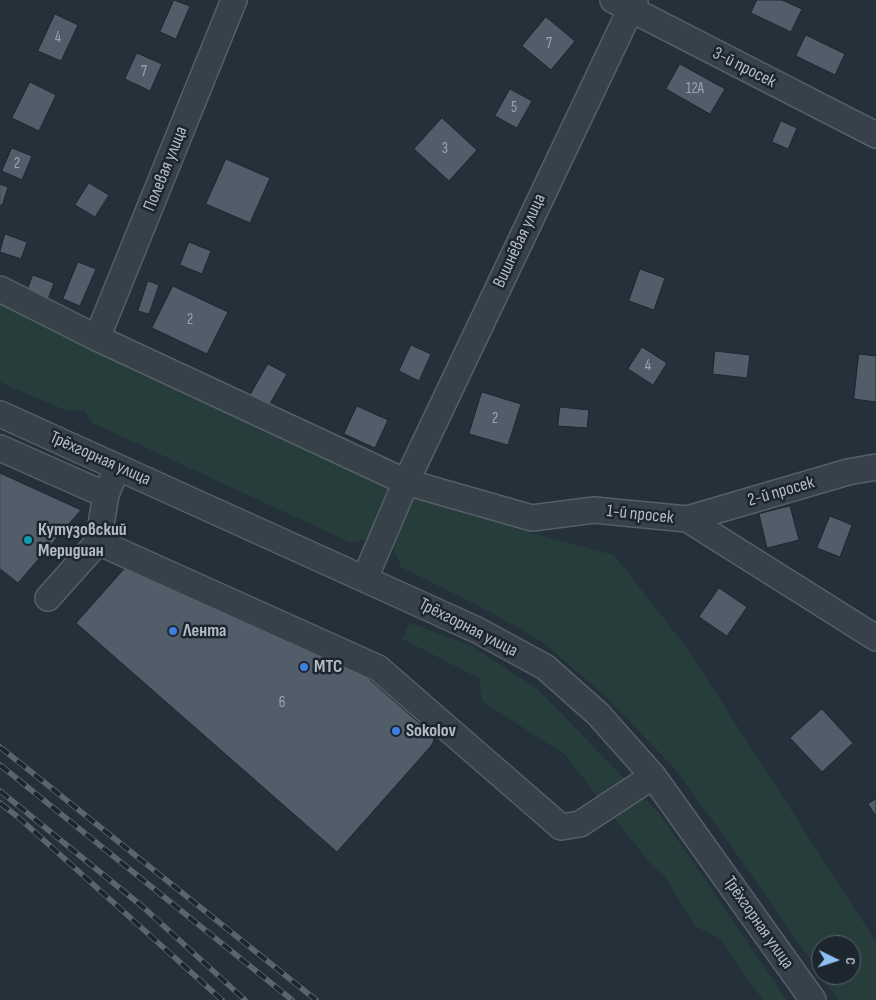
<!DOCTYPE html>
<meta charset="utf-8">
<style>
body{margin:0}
#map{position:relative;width:876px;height:1000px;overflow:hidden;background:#24303a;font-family:"Sofia Sans Condensed",sans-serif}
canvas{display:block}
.north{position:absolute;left:811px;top:935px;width:50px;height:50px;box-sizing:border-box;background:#1d262f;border:1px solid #59626b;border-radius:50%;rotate:94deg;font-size:14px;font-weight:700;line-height:20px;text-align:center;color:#b3bcc6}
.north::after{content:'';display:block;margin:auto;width:18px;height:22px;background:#8cbff2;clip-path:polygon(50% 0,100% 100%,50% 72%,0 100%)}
</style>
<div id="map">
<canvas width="876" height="1000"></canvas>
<div class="north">С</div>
</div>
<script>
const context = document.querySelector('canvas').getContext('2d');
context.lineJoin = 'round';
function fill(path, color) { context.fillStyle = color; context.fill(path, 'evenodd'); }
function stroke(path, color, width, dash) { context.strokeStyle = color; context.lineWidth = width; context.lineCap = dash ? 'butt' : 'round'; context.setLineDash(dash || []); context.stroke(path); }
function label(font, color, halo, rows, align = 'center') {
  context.font = font + ' "Sofia Sans Condensed",sans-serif'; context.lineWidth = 5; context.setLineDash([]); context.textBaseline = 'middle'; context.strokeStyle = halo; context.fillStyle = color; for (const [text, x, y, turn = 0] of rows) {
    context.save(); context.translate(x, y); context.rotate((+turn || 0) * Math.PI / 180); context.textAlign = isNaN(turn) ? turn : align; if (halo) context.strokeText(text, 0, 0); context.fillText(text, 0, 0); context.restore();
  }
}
fill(new Path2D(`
 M0 293 406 495 532 533 614 555 687 648 876 942V1000H838L727 840 674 768 603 694 541 641 488 611 401 567 388 535 351 543 93 423 83 410 67 411 0 382ZM821 945H851V975H821Z
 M410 623 472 646 536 688 660 814 787 1000H763L719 938 695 926 666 878 649 862 565 755 482 701 479 678 402 639Z`), '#273d3c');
const building = new Path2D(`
 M174 0 190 6 176 39 160 32Z
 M757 0H782L802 9 791 32 751 13Z
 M55 14 78 25 61 61 38 51Z
 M546 17 575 41 551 70 522 46Z
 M806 35 845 54 835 75 796 56Z
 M137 53 162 64 150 91 125 79Z
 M680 64 725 89 710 114 666 89Z
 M30 82 56 95 39 131 12 118Z
 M510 89 532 101 517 128 495 116Z
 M442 118 477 150 449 181 414 149Z
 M781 121 797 128 788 149 772 142Z
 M12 148 32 156 22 180 2 171Z
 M226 159 270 178 250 223 206 204Z
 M89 183 109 195 95 217 75 205Z
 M0 184 8 187 2 206 0 205Z
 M5 234 27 242 21 259 0 252Z
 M189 242 211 251 202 274 180 265Z
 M78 262 96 269 80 306 63 299Z
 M640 269 665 278 654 310 629 301Z
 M33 275 54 283 48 299 27 291Z
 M148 281 159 285 149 314 138 311Z
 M173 286 228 312 207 354 152 328Z
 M411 345 431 354 419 381 399 371Z
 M642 347 667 363 653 385 628 369Z
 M715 351 750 355 747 378 713 374Z
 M859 354 876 356V402L854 399Z
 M268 364 287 374 268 407 249 397Z
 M482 392 521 404 508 445 469 434Z
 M357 406 388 420 375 448 344 434Z
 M560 407 589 410 587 428 558 426Z
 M0 473 81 510 18 583 0 569Z
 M790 506 799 540 767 548 759 514Z
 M830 516 852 525 840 557 817 548Z
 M127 568 361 672 432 734 434 740 431 746 337 852 76 623 123 570Z
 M719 588 747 607 727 636 699 617Z
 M822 709 853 743 822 772 790 738Z
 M876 799V816L868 804Z`);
fill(building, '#515e6a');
stroke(building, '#1e2831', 1);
const minor = new Path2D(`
 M613 0 876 135
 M0 289 97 338 406 482 532 518 594 510 687 519 876 638
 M97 338 234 0
 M0 414 477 630 545 667 598 714 653 776 813 1000
 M0 448 106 495
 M687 519 848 472 876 467
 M98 542 378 668 561 827 580 824 653 776
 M365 578 406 482 635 0
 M48 598 98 542 106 495 117 467`);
stroke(minor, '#555f68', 28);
stroke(minor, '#37414a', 25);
const rail = new Path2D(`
 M0 747 316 1000
 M0 765 292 1000
 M0 791 143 907 245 1000
 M0 803 18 817 222 1000`);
stroke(rail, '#596671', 5.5);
stroke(rail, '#1d262f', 4, [11]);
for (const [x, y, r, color] of [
 [28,540,5,"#0f9aa8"],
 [173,631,5,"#3f7fe0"],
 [304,667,5,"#3f7fe0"],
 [396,731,5,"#3f7fe0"]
]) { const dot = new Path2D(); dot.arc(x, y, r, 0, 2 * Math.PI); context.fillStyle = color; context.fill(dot); stroke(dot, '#1d262f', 2); }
label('15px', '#9aa4af', null, [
 ["4",58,38],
 ["7",549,44],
 ["7",144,72],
 ["12А",695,89],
 ["5",514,108],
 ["3",445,149],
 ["2",17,164],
 ["2",190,320],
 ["4",648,366],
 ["2",495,419],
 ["6",282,703]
]);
label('18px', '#b3bcc6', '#1d262f', [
 ["3-й просек",744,68,27],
 ["Полевая улица",166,169,-68],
 ["Вишнёвая улица",520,241,-65],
 ["Трёхгорная улица",100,459,24],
 ["2-й просек",781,492,-16],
 ["1-й просек",640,515,6],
 ["Трёхгорная улица",468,628,27],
 ["Трёхгорная улица",758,923,55]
]);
label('bold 18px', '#b3bcc6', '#1d262f', [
 ["Кутузовский",38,530],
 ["Меридиан",38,551],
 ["Лента",183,631],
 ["МТС",314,667],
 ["Sokolov",406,731]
], 'left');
</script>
